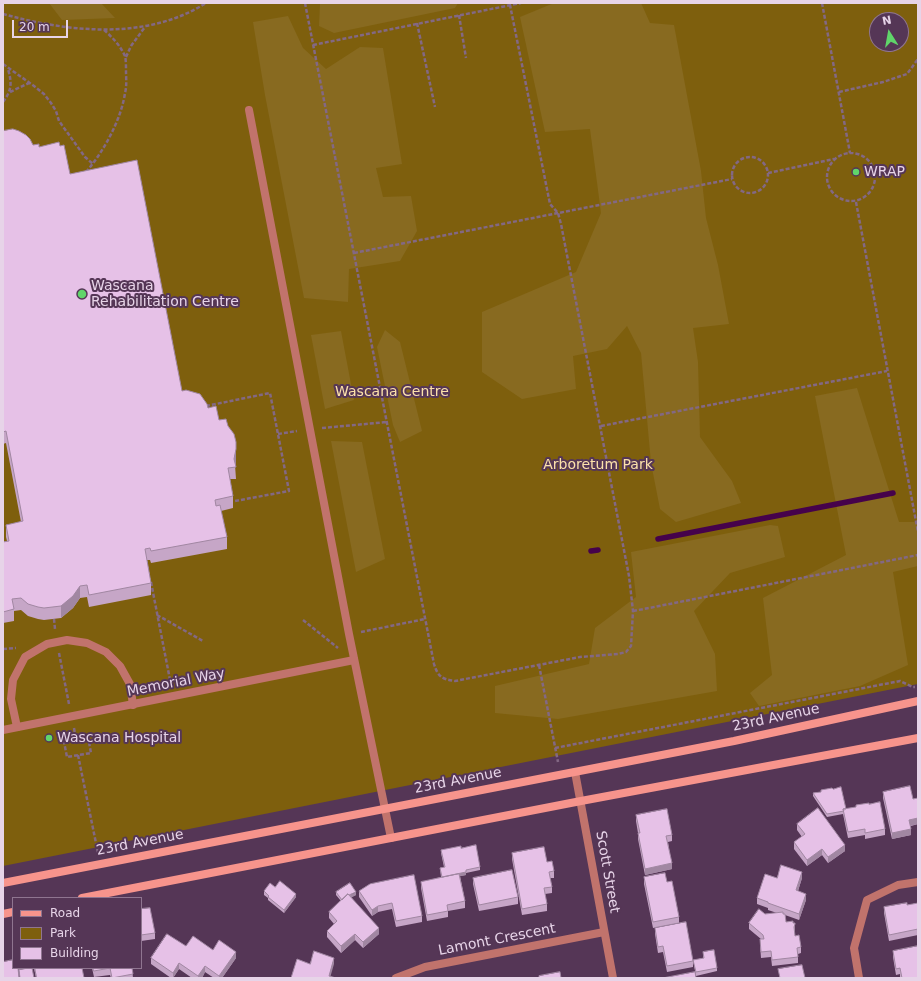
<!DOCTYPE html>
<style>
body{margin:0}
#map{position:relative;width:921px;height:981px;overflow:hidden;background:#553656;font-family:"DejaVu Sans",sans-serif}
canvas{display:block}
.frame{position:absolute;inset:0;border:4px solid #e7d4e8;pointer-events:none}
.legend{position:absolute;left:12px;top:897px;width:130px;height:72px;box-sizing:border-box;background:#553656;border:1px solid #8f7590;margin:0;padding:5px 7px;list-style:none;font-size:12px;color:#e7d4e8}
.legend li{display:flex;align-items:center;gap:8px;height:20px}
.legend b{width:20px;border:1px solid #8f7590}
.north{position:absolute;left:869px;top:12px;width:40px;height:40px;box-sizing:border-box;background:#553656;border:1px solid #8f7590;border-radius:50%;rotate:349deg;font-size:11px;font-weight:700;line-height:16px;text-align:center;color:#e7d4e8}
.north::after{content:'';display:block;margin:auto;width:14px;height:18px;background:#60d56a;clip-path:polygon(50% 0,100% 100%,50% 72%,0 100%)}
.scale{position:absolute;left:12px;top:20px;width:56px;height:18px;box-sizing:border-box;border:2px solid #e7d4e8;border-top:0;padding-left:5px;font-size:12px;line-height:14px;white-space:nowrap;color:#e7d4e8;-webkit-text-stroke:3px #553656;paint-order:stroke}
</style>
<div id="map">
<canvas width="921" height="981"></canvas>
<div class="frame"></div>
<ul class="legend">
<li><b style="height:5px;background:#f7948c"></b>Road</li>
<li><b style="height:11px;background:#7e5f0d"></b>Park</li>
<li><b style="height:11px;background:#e6c1e7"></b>Building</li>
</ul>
<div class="north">N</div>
<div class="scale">20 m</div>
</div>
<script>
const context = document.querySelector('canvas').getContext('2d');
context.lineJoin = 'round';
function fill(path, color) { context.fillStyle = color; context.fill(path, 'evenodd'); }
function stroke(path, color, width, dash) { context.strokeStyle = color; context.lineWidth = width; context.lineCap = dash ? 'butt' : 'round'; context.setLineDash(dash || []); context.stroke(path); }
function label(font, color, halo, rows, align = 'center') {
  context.font = font + ' "DejaVu Sans",sans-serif'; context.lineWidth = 4; context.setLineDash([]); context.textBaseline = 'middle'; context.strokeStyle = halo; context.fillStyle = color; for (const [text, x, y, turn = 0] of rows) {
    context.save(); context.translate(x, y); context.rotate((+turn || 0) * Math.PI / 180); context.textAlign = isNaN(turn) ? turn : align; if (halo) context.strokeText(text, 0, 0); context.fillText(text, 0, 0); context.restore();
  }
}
fill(new Path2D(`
 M3 3H918V684L3 866ZM877 20H901V44H877Z`), '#7e5f0d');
fill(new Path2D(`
 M49 3H101L115 18 62 20Z
 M326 3H458L455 8 334 33 319 26 320 4Z
 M554 3H641L650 23 674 25 701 171 706 218 718 265 729 324 693 328 698 362 700 437 732 481 741 503 676 522 660 509 651 463 641 353 627 326 607 349 573 356 576 389 522 399 482 372V312L576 272 601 213 590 129 545 132 520 17Z
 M288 16 303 48 326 69 360 47 383 48 402 164 376 168 383 197 411 196 417 231 400 261 349 269 348 302 304 298 265 95 253 22Z
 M385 330 400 342 422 431 400 442 393 425 377 347Z
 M341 331 354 400 325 409 311 335Z
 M857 388 899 522H918V566L893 572 908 665 860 686 759 706 750 693 772 675 763 598 846 555 815 396Z
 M331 441 362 442 385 559 356 572Z
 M770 525 778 526 785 557 730 573 694 611 715 654 717 691 558 719 495 713V686L589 664 595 628 636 597 631 552Z`), '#886a20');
stroke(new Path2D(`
 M658 539 893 493
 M591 551 598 550`), '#46024b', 5.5);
stroke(new Path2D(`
 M305 3 434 664C438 677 442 679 455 681L580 657 618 654 626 652 631 646 633 611 629 576 561 224 558 213 550 204 510 5
 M822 3 850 153
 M3 14C68 32 146 41 206 3
 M459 15 466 58
 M417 23 435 107
 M313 45 521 3
 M126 57 131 46 145 27
 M3 64 34 86 44 94 51 103 56 111 59 121 85 157 93 164
 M10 92 29 83
 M839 92 883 82 907 74 918 59
 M3 102C12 90 12 83 8 69
 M827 177a24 24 0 1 1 48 0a24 24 0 1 1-48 0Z
 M732 175a18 18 0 1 1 36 0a18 18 0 1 1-36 0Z
 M86 172C104 151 121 120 125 93 127 86 126 78 126 71 126 66 126 60 125 56 120 45 112 37 103 29
 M768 173 834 159
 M856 202 918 532
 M354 253 732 179
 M206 406 270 393 289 491 235 501
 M601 426 887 371
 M322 428 387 422
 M278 434 297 431
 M151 582 171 685
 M633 611 649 608 918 555
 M157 615 203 641
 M54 619 55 629
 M303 620 338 648
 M361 632 425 619
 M3 649 16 648
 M59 653 69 704
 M539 665 558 762
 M74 728 76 740 88 737 91 753 67 757 64 742 76 740
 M555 748 900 681 913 687H915
 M78 755 98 853`), '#836884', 2.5, [4, 2]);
stroke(new Path2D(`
 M249 110 349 634 391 838
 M17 727 11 699 13 680 25 657 47 644 67 640 87 643 106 652 120 666 130 684 133 705`), '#c1736c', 8);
stroke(new Path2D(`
 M3 730 354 660
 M575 772 613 978
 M396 978 425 967 604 932
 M859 978 854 948 867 900 898 885 918 882`), '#c1736c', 8);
stroke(new Path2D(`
 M3 883 734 741 918 701
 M82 898 581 801 918 738
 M3 914 13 912`), '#f7948c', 8);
fill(new Path2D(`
 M3 131 33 145 39 147 60 146 70 174 182 391 208 408 219 420 236 461 235 465 236 479H230L233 496V508L221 511 227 537V549L151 563 150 560H147L151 583V595L89 607 87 597 80 598 73 608 61 618 44 620 38 619 28 616 21 610 14 611V621L3 623V542L7 541 6 537V525L21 522 6 443 3 444Z
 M833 789 846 809 856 807V805L869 804 885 829V835L865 839V835L848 838 843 814 827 817 813 796V793L821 792V790Z
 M883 792 913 799 918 798V824L911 826V835L892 839 883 798Z
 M636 815 672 835V841L668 842 672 869 645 875 638 839V833L636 821Z
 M797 824 845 851 828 863 822 855 807 866 794 849V842L802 837 797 830Z
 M461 848 480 867V870L466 873V875L460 876 465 901V908L448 911V917L427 921 421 888V882L441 877 440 868 444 867 441 853V850Z
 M512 853 547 862 554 871V878H550L552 887V893L545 894 547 904V911L522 915 512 859Z
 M644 877 667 882 679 917V923L653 928 644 884Z
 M473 878 518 897V904L479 911 473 884Z
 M777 878H802L798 891 806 900 799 920 785 915 786 922 795 931 794 932 795 936 801 947V953L798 954V963L772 966 771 957 761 958 760 945V939H761L749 929V923L765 914 777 913 768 910V908L757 904V898Z
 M370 884 422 916V922L396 927 392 909 378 912 372 916 359 897V891Z
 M275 887 296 897 284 913 268 900V898L264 895V891Z
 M336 892 356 895 351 897 379 934 363 948 355 940 341 953 327 937V931L334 924 329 918V912L341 901 336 895Z
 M918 903V935L889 941 884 913V907L907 905Z
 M141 909 155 933V939L141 941Z
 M655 928 693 961V967L667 972 663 952 658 953 655 934Z
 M186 946 213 950 236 958 222 978H214L205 972 202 978H192L179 969 173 978H171L151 964V958Z
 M893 951 918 978H900V974L896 975 893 957Z
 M703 952 717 968V971L696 976 693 960 703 958Z
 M34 968H82L84 978H36Z
 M92 968H132L133 978H111L110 975 94 977Z`), '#c6a6c7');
fill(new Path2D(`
 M236 449V461L235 467 234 459Z
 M80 586V598L73 608 61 618V606Z
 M918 818V824L909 826V820Z
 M911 829V835L892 839V833Z
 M845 845V851L828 863V857Z
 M822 849V855L807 866V860Z
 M672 863V869L645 875V869Z
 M466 872V875L442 880V877Z
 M802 872V878L796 897V890Z
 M356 892V895L342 903V900Z
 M296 894V897L284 913V910Z
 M806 894V900L799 920V914Z
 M378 906V912L372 916V910Z
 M795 924V931L794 934V927Z
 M379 928V934L363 948V942Z
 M355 934V940L341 953V946Z
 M236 952V958L222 978H219V976Z
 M334 958V964L330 978 329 976Z
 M179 963V969L173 978V973Z
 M205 966V972L202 978H198V976Z`), '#a187a2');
const building = new Path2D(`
 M13 129 19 131 26 135 30 139 33 145 39 144V147L59 142 60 146 64 145 70 174 137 160 182 391 186 390 200 394 207 404 208 408 216 406 219 420 226 419 228 426 234 434 236 442V449L234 459 236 467 228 468 233 496 215 500 216 506 220 505 227 537 151 551 150 548 145 549 151 583 89 595 87 585 80 586 73 596 61 606 44 608 38 607 28 604 21 598 12 599 14 609 3 612V542L9 541 6 525 23 521 6 431 3 432V131Z
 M910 786 913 799 918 798V818L909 820 911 829 892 833 883 792Z
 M841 787 846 809H843L844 811 827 814 813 793 821 792V790L832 788 833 789Z
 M880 802 885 829 865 833V829L848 832 843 809 856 807V805L869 803V804Z
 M818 808 845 845 828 857 822 849 807 860 794 842 805 834 797 824Z
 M667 809 672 835 666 836 672 863 645 869 638 833H640L636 815Z
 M476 845 480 867 466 870V872L442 877 440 868 445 867 441 850 461 846V848Z
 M544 847 547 862 552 861 554 871 549 872 552 887 544 888 547 904 522 909 512 853Z
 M781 865 802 872 796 890 806 894 799 914 768 903V902L757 898 765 874 777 878Z
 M512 870 518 897 479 905 473 878Z
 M665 873 667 882 672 881 679 917 653 922 644 877Z
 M459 874 465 901 447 905 448 911 427 915 421 882Z
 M414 875 422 916 396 921 392 903 378 906 372 910 359 891 370 884Z
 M280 881 296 894 284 910 268 897 269 896 264 891 270 883 275 887Z
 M350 883 356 892 349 895 348 894 342 900 336 892Z
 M348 894 379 928 363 942 355 934 341 946 327 931 337 921 329 912Z
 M907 903V905L918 903V929L889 935 884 907Z
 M150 908 155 933 141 935V909Z
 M759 909 765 914 783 912V914H785L786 922 793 921V923H795V924L794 927 795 936 799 935 801 947 797 948 798 957 772 960 771 951 761 952 760 939H764L763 935 749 923Z
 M686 922 693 961 667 966 663 946 658 947 655 928Z
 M167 934 186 946 193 936 213 950 219 940 236 952 219 976 205 966 198 976 179 963 173 973 151 958Z
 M918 946V978H902L900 968 896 969 893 951Z
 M714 950 717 968 696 972 693 960 704 958 703 952Z
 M314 951 334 958 329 976 336 978H291L297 959 310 964Z
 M13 960V968H18L19 978H3V962Z
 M802 965 805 978H780L778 969Z
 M29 968H32L34 978H20L19 970Z
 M35 968H82L84 978H37Z
 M93 968H132L133 974 112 978 110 968 94 971Z
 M560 972 561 978H539V976Z
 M695 972 696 978H663Z`);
fill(building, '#e6c1e7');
stroke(building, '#a187a2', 1);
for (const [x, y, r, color] of [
 [856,172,4,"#60d56a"],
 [82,294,5,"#60d56a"],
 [49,738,4,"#60d56a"]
]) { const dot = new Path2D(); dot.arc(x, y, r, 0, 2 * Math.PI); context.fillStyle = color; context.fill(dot); stroke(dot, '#553656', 1.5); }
label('14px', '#e7d4e8', '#553656', [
 ["WRAP",864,172],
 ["Wascana",91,286],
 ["Rehabilitation Centre",91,302],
 ["Wascana Hospital",57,738]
], 'left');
label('14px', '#fce1aa', '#553656', [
 ["Wascana Centre",392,392],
 ["Arboretum Park",598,465]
]);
label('14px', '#e7d4e8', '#553656', [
 ["Memorial Way",176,683,-11],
 ["23rd Avenue",776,718,-12],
 ["23rd Avenue",458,781,-11],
 ["23rd Avenue",140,843,-11],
 ["Scott Street",607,872,80],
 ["Lamont Crescent",497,940,-11]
]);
</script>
